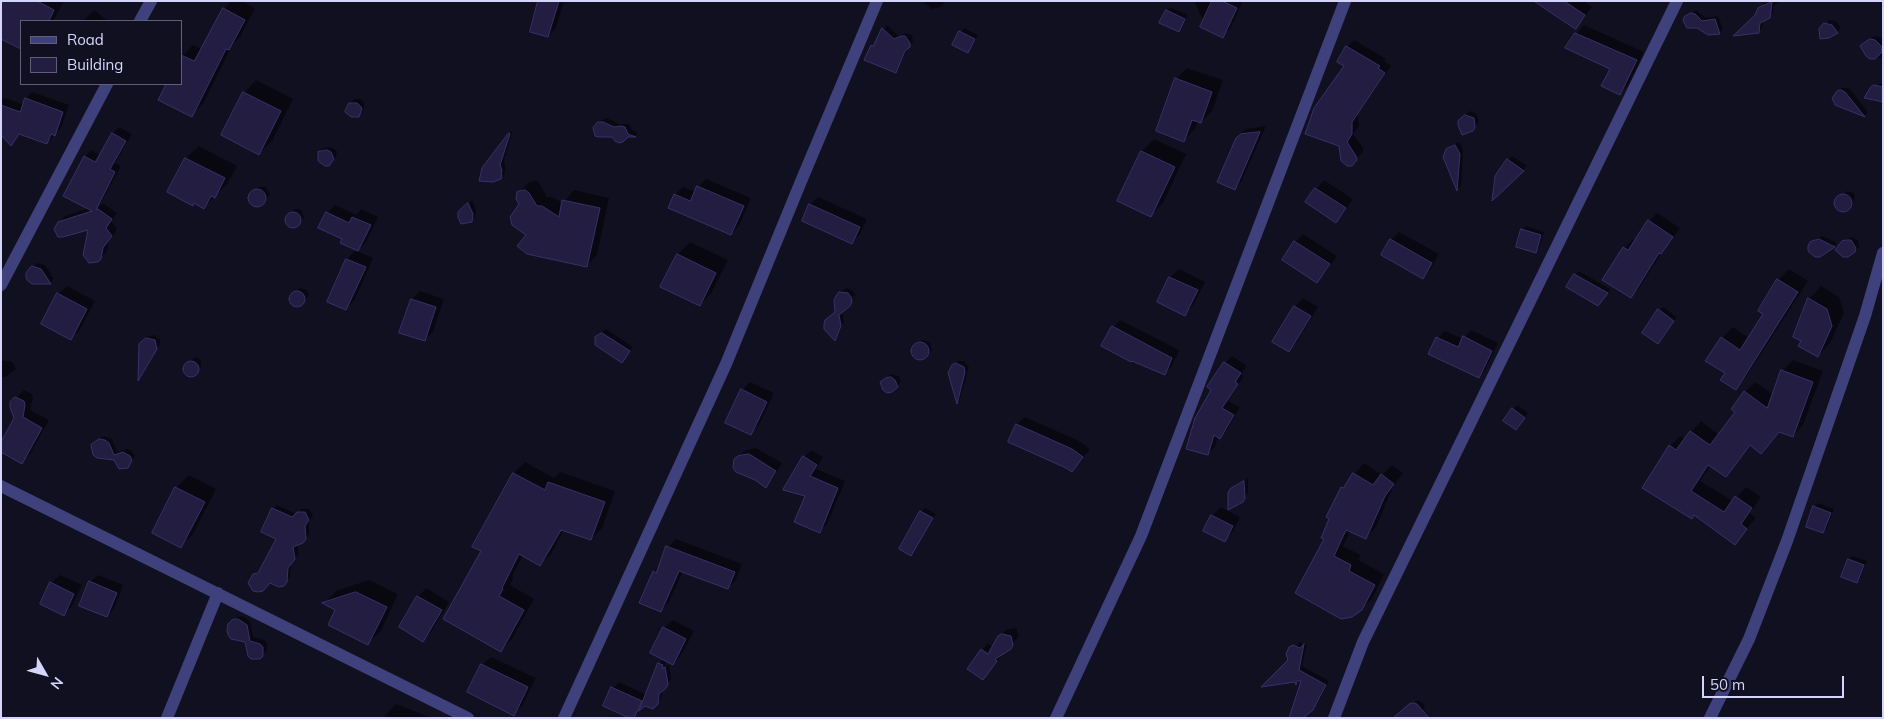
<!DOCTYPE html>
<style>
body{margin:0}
#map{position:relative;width:1884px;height:719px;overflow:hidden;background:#111021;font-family:Mulish,sans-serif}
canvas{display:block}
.frame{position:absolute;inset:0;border:2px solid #d5d4fb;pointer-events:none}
.legend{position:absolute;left:20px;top:20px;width:162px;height:65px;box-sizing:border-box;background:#111021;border:1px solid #5f5e78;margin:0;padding:6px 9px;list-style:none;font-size:15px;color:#d5d4fb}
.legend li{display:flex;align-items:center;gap:10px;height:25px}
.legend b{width:25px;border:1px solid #5f5e78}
.north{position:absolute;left:20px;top:649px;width:50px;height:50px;-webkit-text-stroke:4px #111021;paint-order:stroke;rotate:128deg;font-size:14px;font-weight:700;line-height:20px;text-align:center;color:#d5d4fb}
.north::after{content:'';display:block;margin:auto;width:18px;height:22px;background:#d5d4fb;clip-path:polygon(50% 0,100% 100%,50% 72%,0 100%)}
.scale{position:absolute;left:1702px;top:676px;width:142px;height:22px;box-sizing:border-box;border:2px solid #d5d4fb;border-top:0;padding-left:6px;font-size:15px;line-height:18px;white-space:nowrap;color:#d5d4fb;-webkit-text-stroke:4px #111021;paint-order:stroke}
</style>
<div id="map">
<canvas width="1884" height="719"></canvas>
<div class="frame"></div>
<ul class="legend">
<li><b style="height:6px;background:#3f417c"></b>Road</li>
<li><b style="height:14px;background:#221d41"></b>Building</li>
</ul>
<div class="north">N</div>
<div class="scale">50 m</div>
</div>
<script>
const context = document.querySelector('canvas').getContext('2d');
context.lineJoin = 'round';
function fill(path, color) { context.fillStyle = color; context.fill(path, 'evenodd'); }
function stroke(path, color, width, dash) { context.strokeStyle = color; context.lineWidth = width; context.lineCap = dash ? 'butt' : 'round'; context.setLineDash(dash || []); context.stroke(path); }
fill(new Path2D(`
 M1 1H64L53 21H21V48L1 38Z
 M231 1H242L255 8 240 37 233 44 203 104 191 115 160 99 168 84H181L182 56 193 45 202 49 224 9Z
 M540 1H564L556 28 548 36Z
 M921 1H944V3L941 7 932 9Z
 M1194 1H1243L1230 29 1222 36 1208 29Z
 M1551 1H1584L1592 7 1575 28Z
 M1765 1H1780L1774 6 1773 12 1763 21 1762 28 1758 32 1756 15Z
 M1170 7 1188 15 1178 31 1167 11Z
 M94 10 108 21H83Z
 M1696 10 1706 18 1718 16 1723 29 1720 33 1686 18Z
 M1829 20 1836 21 1841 28 1837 32 1820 30Z
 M887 25 898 36 906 33 912 35 913 42 908 47 899 68 896 72 872 46 876 42Z
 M1584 25 1644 52 1628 85 1619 94 1612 69 1576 34Z
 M964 28 978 35 968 52 954 45Z
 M1875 36 1883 38V57L1870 58 1861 46Z
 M1354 40 1386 59 1384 61 1391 66 1358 114 1359 126 1353 134 1363 148V152L1351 164 1344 163 1345 66 1347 47Z
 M1187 68 1223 80 1212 111 1201 122 1198 121 1195 129 1184 140 1176 79Z
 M256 80 293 99 272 141 259 153 244 93Z
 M1883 82V95L1872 88Z
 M1842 88H1849L1868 112 1865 115 1836 104 1835 95Z
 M32 92 69 105 61 128 47 143 21 133 11 144 1 133V99L6 98 24 105 26 99Z
 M354 99H361L365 104 362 112 358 116 350 103Z
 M1470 111 1477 114 1479 122 1472 130 1459 121Z
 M607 118 619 124H629L632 130 638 133 635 136H628L596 125 600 121Z
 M1266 126 1241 182 1235 189 1239 135 1246 129Z
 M119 127 132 134 115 163 121 166 100 205 104 204 117 213 111 221 117 229 109 241 107 251 98 261 90 229 59 223 65 216 90 208 85 157 91 150 100 155 113 133Z
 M513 130 504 160 505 166V174L500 178 483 168Z
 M1154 139 1186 154 1163 203 1151 215 1119 200 1142 151Z
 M1459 142 1463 149 1461 185 1458 188 1445 156 1447 150 1451 145Z
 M199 146 237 166 227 184 204 207 195 202 193 204 169 192 186 158Z
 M331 147 337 151 336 158 329 164 319 152 323 148Z
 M1512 156 1527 166 1494 198 1508 160Z
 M706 179 751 198 739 226 731 234 675 195 683 187 696 192 698 187Z
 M1324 180 1353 199 1344 213 1335 222 1306 202Z
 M536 181 539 183 547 197H552L563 203 574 190 609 198 597 255 587 266 527 235 519 192 529 182Z
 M259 187H266L270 195 260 205 253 204 250 197Z
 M1847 191 1854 193 1855 196 1853 204 1845 210 1838 208 1835 202Z
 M818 197 867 219 860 234 852 242 810 205Z
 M472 200 476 210 475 217 471 221 459 212Z
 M335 205 356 215 361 209 378 217 366 242 357 251 373 258 354 301 346 309 329 301 347 259 357 249 343 238 327 213Z
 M295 209H299L302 211 304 218 294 226H290L286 220 287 216Z
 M1657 213 1680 228 1663 251 1639 288 1631 296 1604 280 1624 248 1633 239 1635 241 1649 221Z
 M1526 226 1544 232 1539 248 1535 252 1522 230Z
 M1399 232 1439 254 1431 269 1422 277 1391 240Z
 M1303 234 1337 256 1325 273 1317 281 1295 242Z
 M1823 236 1837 243 1819 256 1811 243 1815 239Z
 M1851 237 1858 240 1859 247 1855 251 1843 242Z
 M690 242 728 260 712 292 700 305 678 254Z
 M37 263 45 265 54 279 50 283 33 282 27 273Z
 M1179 269 1205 282 1193 306 1184 314 1159 302 1170 277Z
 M1789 269 1808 281 1746 377 1735 388 1727 373 1722 338 1733 327 1749 338 1764 314 1778 280Z
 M1579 271 1610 289 1602 301 1575 275Z
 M67 286 95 301 79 331 70 339 58 294Z
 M1821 286 1839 297 1844 313 1830 343 1818 356 1809 299Z
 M300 288 307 290 309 295 302 304 295 306 290 301V298Z
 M848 288 855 293V297L853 302 855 296H853L849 305 842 311 844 321 838 336 835 339 836 312 840 293 844 289Z
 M420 291 444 299 433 332 424 340 412 299Z
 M1303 298 1318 307 1297 342 1289 351 1274 342 1295 306Z
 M1663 307 1677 317 1661 339 1659 310Z
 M1120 320 1179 350 1172 366 1165 373 1113 327Z
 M606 329 633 347 622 362 595 341 598 335Z
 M1471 330 1498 343 1485 370 1478 377 1430 353 1438 338 1445 331 1463 339Z
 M155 335 160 340V344L139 378 143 341 147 337Z
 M923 340 930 342 932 351 922 358 914 356 913 353 915 345Z
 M1232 356 1247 366 1241 375 1244 376 1228 401 1240 407 1227 430 1220 437 1218 436 1215 447 1208 454 1212 389 1225 363Z
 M195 357 201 360V367L191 375H188L184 369 185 366Z
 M1793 360 1823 371 1803 425 1793 436 1780 431 1761 452 1752 444 1725 476 1711 465 1700 481 1733 501 1746 487 1761 497 1750 513 1756 518 1735 543 1695 514 1670 446 1680 436 1685 439 1701 421 1719 435 1737 412 1745 392 1755 382 1774 395 1782 371Z
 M1 361H10L13 363 16 369 6 377H1Z
 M957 361H964L969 367 960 399 958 402 949 373Z
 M891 374 899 376 901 382 891 391 885 379Z
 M750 382 774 393 759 425 750 433 742 390Z
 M24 390 32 394 33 397 30 410 49 420 30 454 22 462 11 403Z
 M1517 405 1528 413 1520 425 1513 409Z
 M1025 417 1079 441 1090 449 1072 471 1010 441 1017 424Z
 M104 436 112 439 117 452 127 449 131 450 135 456 127 467 95 442Z
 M756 448 782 463 773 479 766 486 736 459 746 450Z
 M811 450 823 457 816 469 845 481 827 524 820 531 806 495 804 457Z
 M525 462 554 478 560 472 615 491 602 528 591 539 564 530 551 554 540 565 523 555 512 576 514 577 510 585 534 599 512 639 501 650 483 551 514 473Z
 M1364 463 1382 475 1392 465 1403 473 1394 485 1376 527 1366 538 1350 531 1343 546 1361 555 1358 560 1384 574 1372 599 1361 609 1351 616 1326 538 1342 488Z
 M189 475 216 489 193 534 181 546 176 488Z
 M1248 478V493L1242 501 1231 490Z
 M1818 503 1834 509 1827 528 1823 532 1814 507Z
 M277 505 296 514 302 509H309L313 515 309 522V534L303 542 297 544 299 554 291 563 290 577 283 584 251 579 261 570 278 538 273 509Z
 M1221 507 1240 517 1233 532 1225 540 1205 530 1212 516Z
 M925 508 936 514 911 554 921 512Z
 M676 539 742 564 736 580 728 588 683 571 669 602 661 611 654 572 660 566 668 547Z
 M1853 556 1867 561 1860 578 1856 582 1849 559Z
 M60 575 82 585 72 606 63 614 51 583Z
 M98 575 123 585 114 609 106 616 90 582Z
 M369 580 398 594 381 631 368 643 337 609 325 603 336 591Z
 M426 588 449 602 431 632 423 640 418 597Z
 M242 616 250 621 253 637 264 640 267 643V651L259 658 233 621 237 617Z
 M673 620 694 631 681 655 673 664 666 660 665 668 669 664 671 679 663 690 661 698 653 708 645 704 633 718 613 688 619 682 647 695 659 664 664 659V628Z
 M1014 628 1017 629 1019 637 1003 653 983 678 982 650 988 643 993 647 999 637 1006 630Z
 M1299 642 1305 645 1307 643 1302 666 1329 681 1317 705 1312 709 1303 679 1297 683 1289 660 1291 647 1299 644Z
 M491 657 536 678 522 706 513 714 482 665Z
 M1418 700 1424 704 1425 707 1421 714 1407 708Z
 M396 704 432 718H383Z`), '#0007');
const building = new Path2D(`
 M1 1H37L54 10 49 21H21V49L1 39Z
 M538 1H559L548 37 530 32Z
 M1212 1H1222L1237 8 1223 38 1200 27Z
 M1534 1H1564L1585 15 1576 29Z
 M1772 2 1770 18 1760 23 1759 33 1733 36 1755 15 1758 8Z
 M223 8 245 20 229 50 226 49 192 117 158 100 166 84H181V55L194 61Z
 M1166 10 1185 19 1179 32 1159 23Z
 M1691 13 1695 14 1702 21 1715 19 1720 34 1708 35 1697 28H1687L1683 21 1684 17Z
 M1824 23 1832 25 1838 33 1829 38 1820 39 1819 29Z
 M882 28 894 39 901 36H905L910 43V47L905 51 896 73 864 60 871 45 873 46Z
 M959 31 975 39 968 53 952 45Z
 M1575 33 1637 60 1620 95 1601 86 1610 69 1565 48Z
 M1870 39 1875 40 1882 47V52L1875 59H1870L1866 56 1860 46Z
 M1346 46 1380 66 1378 68 1385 73 1352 122V134L1347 142 1356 156 1357 160 1352 166H1347L1341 161 1339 146 1305 134 1314 108 1344 66 1337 62Z
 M1175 78 1212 92 1201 123 1192 120 1184 142 1156 131Z
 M1874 85 1883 87V102L1864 98 1870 88Z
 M1841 90 1845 92 1865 117 1835 105 1832 98 1837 91Z
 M243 92 281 111 259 155 221 135Z
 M25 98 63 112 55 136 51 134 47 144 19 134 11 146 1 135V105L20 112Z
 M349 103H357L362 108 359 117H351L345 112Z
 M1465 115 1474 118 1475 127 1473 131 1462 135 1458 125V121Z
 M598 122H603L614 127 621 126 625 127 628 134 636 137H628L623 142 619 143 615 141 612 137H599L595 136 593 128Z
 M1260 132 1235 190 1217 182 1236 138 1241 134Z
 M112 133 126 141 110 169 115 172 96 210 98 209 112 219 106 228 112 236 103 248 101 259 98 262 89 263 83 255 88 230 63 237H58L54 229 58 222 92 211 63 196 84 156 95 162Z
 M509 133 510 134 500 165 502 170 501 179 493 182 479 181 482 168Z
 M1455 145 1460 154 1457 191 1443 157 1446 149Z
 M327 150 331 152 334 159 329 166H325L318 161V152Z
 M1141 151 1175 167 1151 217 1117 201Z
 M185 158 225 178 215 198 211 196 204 209 194 203 193 206 167 192Z
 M1507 159 1524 171 1492 201 1495 176Z
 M697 186 744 206 731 235 668 208 674 194 690 201Z
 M1315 188 1346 208 1336 223 1305 202Z
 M248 198a9 9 0 1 1 18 0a9 9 0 1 1-18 0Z
 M525 190 529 193 537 206H542L559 217 562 200 600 208 587 267 527 254 517 246 526 235 512 225 510 217 519 204 516 199 517 192Z
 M1834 203a9 9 0 1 1 18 0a9 9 0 1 1-18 0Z
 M468 203 473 214 472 222 461 224 458 217V212Z
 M809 204 860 227 852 244 802 221Z
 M326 212 349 223 352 217 371 225 358 251 340 243 342 239 318 228Z
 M285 220a8 8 0 1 1 16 0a8 8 0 1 1-16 0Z
 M1648 220 1673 237 1661 254 1659 253 1631 298 1602 280 1623 247 1628 250Z
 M1521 229 1541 235 1536 253 1516 247Z
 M1390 239 1432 263 1423 279 1381 255Z
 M1819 239 1835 247 1820 257H1815L1808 251V246L1810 242Z
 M1847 240H1851L1856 248 1855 252 1848 257H1843L1835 250 1842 241Z
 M1294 241 1330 264 1317 283 1282 260Z
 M677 254 716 273 700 306 660 287Z
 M346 259 366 267 346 310 327 302Z
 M32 266 41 269 51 284H32L28 281 26 278V273Z
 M1574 274 1608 293 1598 306 1566 287Z
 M1169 277 1198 290 1185 316 1157 302Z
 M1777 279 1798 292 1736 390 1720 380 1725 373 1705 361 1721 337 1740 350 1763 314 1758 311Z
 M289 299a8 8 0 1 1 16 0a8 8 0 1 1-16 0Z
 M839 292 848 293 851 297 852 302 850 306 839 315 841 326 835 341 824 329V324L825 320 835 312 834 300Z
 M57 293 87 309 71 340 41 324Z
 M1808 298 1827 309 1832 326 1818 357 1798 346 1801 341 1793 337Z
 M411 299 436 307 425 341 399 333Z
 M1294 306 1311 316 1289 352 1272 342Z
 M1658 309 1674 321 1658 344 1642 333Z
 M1112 326 1172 358 1165 375 1132 361 1131 362 1101 346Z
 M602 333 630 351 622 363 595 345V337Z
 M1463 336 1492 351 1479 378 1428 354 1436 337 1458 347Z
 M146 338 155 340 157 349 138 381 139 344Z
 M911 351a9 9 0 1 1 18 0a9 9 0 1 1-18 0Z
 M183 369a8 8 0 1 1 16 0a8 8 0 1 1-16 0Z
 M1224 362 1241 373 1235 382 1238 384 1222 408 1234 415 1220 439 1214 435 1208 455 1186 449 1195 418 1211 390 1207 387Z
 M956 363 964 367 965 372 957 404 948 373 952 365Z
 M1781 370 1813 382 1793 437 1779 432 1761 454 1750 445 1726 477 1708 465 1691 491 1724 512 1735 496 1752 508 1741 524 1747 529 1735 545 1694 515 1692 519 1642 488 1669 445 1676 450 1690 431 1710 445 1735 412 1731 409 1744 391 1767 408Z
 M891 377 895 380 898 387 892 392 887 393 883 390 880 382 886 378Z
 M741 389 767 402 751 435 725 423Z
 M15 397 24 401 25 405 23 417 42 428 22 464 1 452V442L14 418 10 407V402Z
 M1512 408 1525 418 1516 430 1503 421Z
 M1016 424 1072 449 1083 457 1072 472 1066 468 1008 442Z
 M99 439 105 440 109 443 114 455 123 452 130 456 132 460 128 468 119 469 114 460 97 458 93 455 91 445Z
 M749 454 776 471 766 488 755 480 736 472 733 468 734 459 738 456Z
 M803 456 817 465 810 476 838 488 820 533 794 522 805 496 783 490Z
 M513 473 545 490 548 482 605 502 591 540 561 530 540 566 519 554 502 588 503 589 499 596 524 610 501 652 443 619 481 551 472 547Z
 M1353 473 1373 485 1381 474 1394 484 1385 496 1366 539 1346 530 1334 556 1351 565 1349 571 1375 585 1362 610 1352 617 1341 619 1295 593 1324 539 1321 538 1329 519 1326 517 1341 487 1343 488Z
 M1244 481 1245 498 1243 502 1228 510V493L1230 489Z
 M175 487 205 502 181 548 152 533Z
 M1813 506 1831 513 1823 533 1806 527Z
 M272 508 292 517 297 512H305L309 520 305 526 306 539 303 543 293 547 295 559 288 568 287 582 284 586 279 587 270 583 263 591 258 592 253 591 248 583 253 574 258 573 276 539 261 532Z
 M920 511 933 518 911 556 899 549Z
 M1211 515 1233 526 1225 542 1203 531Z
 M666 546 735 572 728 589 679 571 661 612 639 603 653 571 656 573Z
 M1848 559 1864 565 1857 583 1841 577Z
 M89 581 117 593 107 617 79 606Z
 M50 582 74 594 64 616 40 604Z
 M356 592 387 607 368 645 328 625 335 610 322 603Z
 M417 596 442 610 423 642 399 627Z
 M238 619 247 625 250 641 260 644 263 647V656L260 659H251L248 656 245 642 231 639 228 635 227 630 228 624 232 620Z
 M663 627 686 639 673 665 650 653Z
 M1002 634 1011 636 1013 645 1011 649 995 659 997 661 983 680 967 669 981 649 988 654 998 636Z
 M1304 644 1299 670 1326 685 1313 710 1303 718H1289L1301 681H1297L1296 685 1295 682 1261 687 1288 660 1286 654 1289 647 1293 645 1300 648Z
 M658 663 663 665 662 669 665 667 668 684 666 688 659 694 658 704 653 709 645 706 639 711Z
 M481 664 528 687 514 716 467 692Z
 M611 687 642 701 634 718H629L603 706Z
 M1413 703 1417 704 1429 718H1393L1409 704Z`);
fill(building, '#221d41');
stroke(building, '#38316b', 1);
stroke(new Path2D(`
 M140 21 151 1
 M1 285 107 84
 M1 486 468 718
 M167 718 218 593
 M564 718 726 364 802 179 877 1
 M1056 718 1141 536 1345 1
 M1334 718 1363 642 1677 1
 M1710 718 1749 639 1787 541 1865 316 1883 253`), '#3f417c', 12);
</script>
